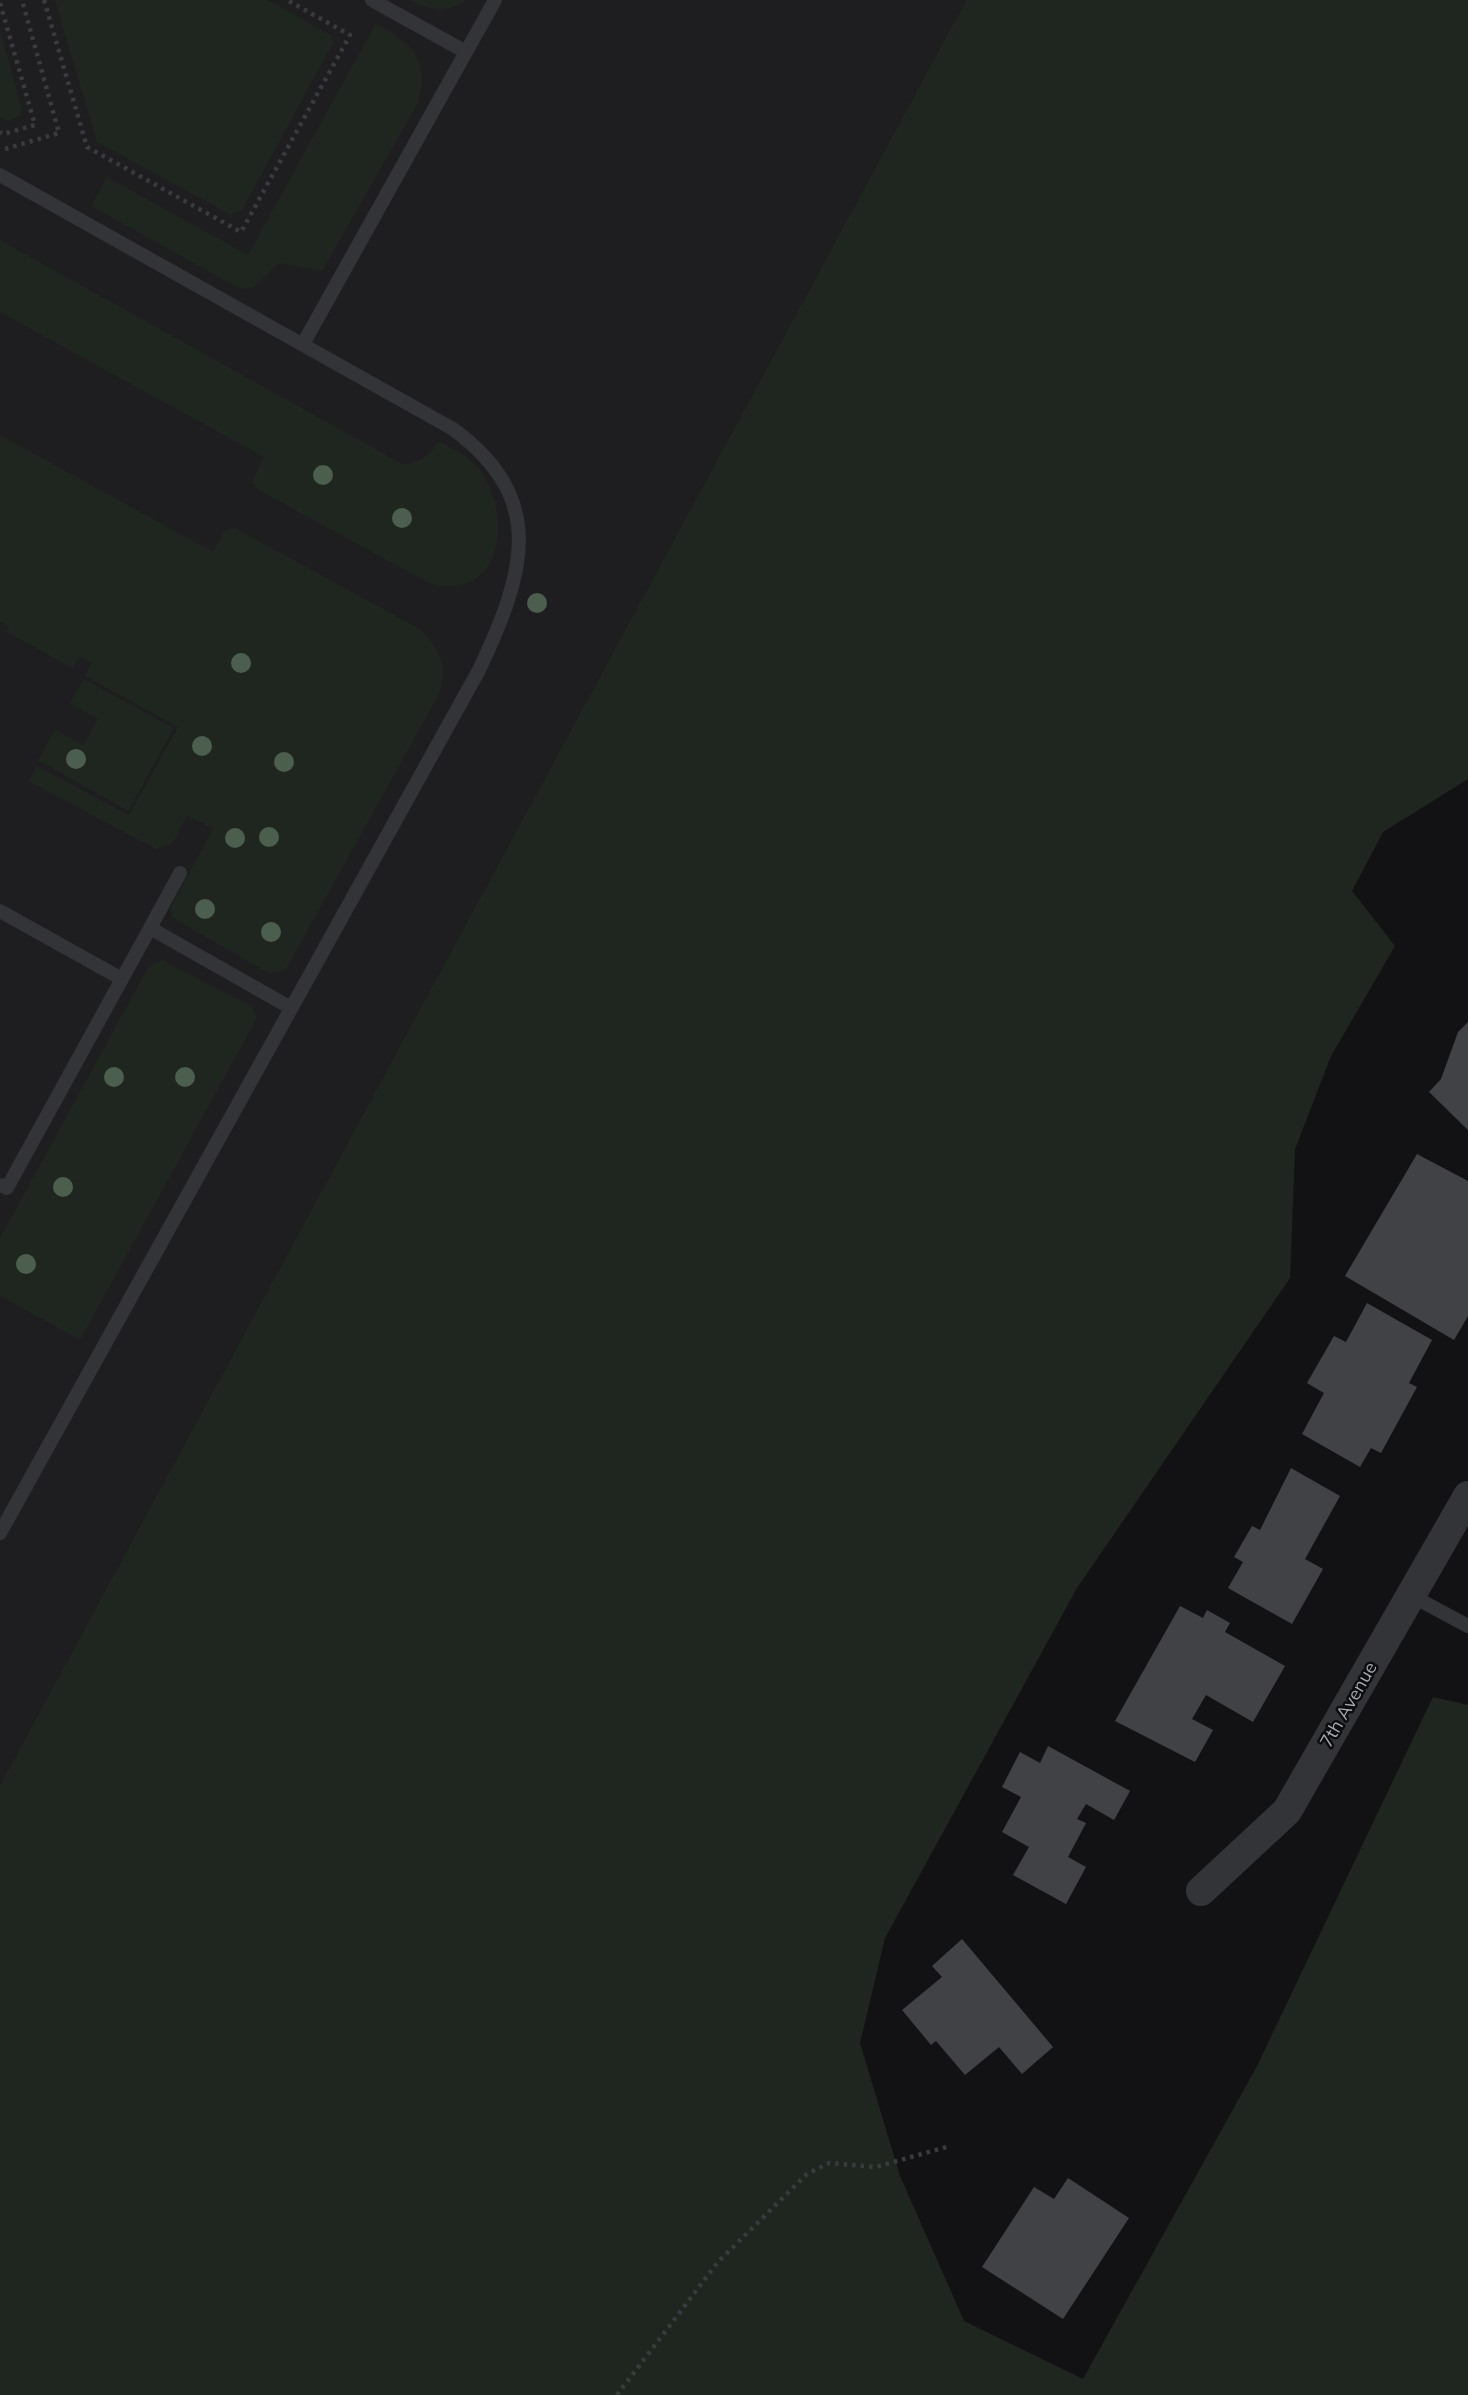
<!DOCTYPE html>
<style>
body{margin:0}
canvas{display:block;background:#121214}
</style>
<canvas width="1468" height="2395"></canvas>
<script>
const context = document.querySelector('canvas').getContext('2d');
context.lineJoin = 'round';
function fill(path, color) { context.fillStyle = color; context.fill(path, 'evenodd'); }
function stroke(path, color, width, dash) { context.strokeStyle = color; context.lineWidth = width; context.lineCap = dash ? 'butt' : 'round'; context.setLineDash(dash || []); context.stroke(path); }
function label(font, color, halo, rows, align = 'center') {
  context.font = font + ' Mulish,sans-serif'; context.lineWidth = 5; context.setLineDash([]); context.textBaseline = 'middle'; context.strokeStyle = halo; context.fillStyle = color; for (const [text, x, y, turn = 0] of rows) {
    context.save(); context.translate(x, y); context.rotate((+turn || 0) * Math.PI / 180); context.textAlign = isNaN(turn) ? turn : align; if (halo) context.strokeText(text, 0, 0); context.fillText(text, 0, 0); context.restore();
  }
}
fill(new Path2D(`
 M0 0H966L0 1785Z`), '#1e1e20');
fill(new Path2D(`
 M55 0H268L332 36 333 43 242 210 231 215 97 142Z
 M409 0H466C448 14 428 10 409 0Z
 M966 0H1468V779L1383 832 1352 891 1395 946 1331 1056 1295 1149 1290 1278 1077 1588 885 1938 860 2043 900 2176 964 2321 1083 2379 1256 2068 1433 1697 1468 1705V2395H0V1785Z
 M376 23C413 44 430 59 418 103L322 271 279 263 253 287 240 289 91 206 107 177 248 255Z
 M0 30 22 109 20 115 9 121 0 118Z
 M0 240 402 464C420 464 429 456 439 441 453 449 468 456 479 469 514 515 503 604 429 583L262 492 252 483 264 457 0 312Z
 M0 435 213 552 224 531 235 528 418 628C440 647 448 666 439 694L285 971 269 973 258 967 173 918 170 910 175 899 213 829 187 815 173 843 156 849 28 781 37 766 129 815 178 727 85 676 91 663 80 657 72 668 7 632 9 627 0 622Z
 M84 679 174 728 128 811 38 760 55 730 83 745 98 719 70 703Z
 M162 960 251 1006 257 1018 80 1340 0 1296V1238L149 966Z`), '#1f261f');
fill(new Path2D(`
 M1468 1022V1130L1429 1092 1441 1079 1458 1032Z
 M1417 1154 1468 1181V1316L1454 1340 1345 1276Z
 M1367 1303 1432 1340 1409 1383 1417 1387 1381 1453 1371 1448 1360 1467 1302 1434 1324 1393 1307 1383 1334 1336 1346 1342Z
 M1291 1468 1340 1496 1305 1559 1323 1569 1292 1624 1228 1588 1243 1562 1234 1557 1252 1526 1260 1530Z
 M1180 1606 1203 1618 1207 1610 1230 1623 1225 1632 1285 1666 1253 1722 1206 1695 1192 1719 1213 1730 1195 1762 1115 1721Z
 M1048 1746 1130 1791 1114 1820 1086 1804 1077 1819 1086 1823 1068 1857 1086 1867 1066 1904 1013 1875 1029 1847 1002 1832 1021 1797 1002 1787 1020 1752 1040 1763Z
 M962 1939 1053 2047 1022 2074 999 2047 965 2075 936 2041 931 2045 902 2010 942 1977 932 1966Z
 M1068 2178 1129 2218 1063 2319 982 2267 1034 2187 1054 2199Z`), '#414246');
stroke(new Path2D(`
 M44 0 87 147 241 232 350 35 287 0
 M0 3 35 125 3 134 0 132
 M5 149 59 133 22 0
 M617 2395 718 2262 807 2174 829 2163 876 2167 950 2146`), '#393b3f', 4.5, [3.5, 5]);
stroke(new Path2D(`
 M372 0 466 52
 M0 175 453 429C550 500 523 576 479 670L0 1533
 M303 344 495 0
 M0 911 122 979
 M150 928 180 873
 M0 1185 7 1188 150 928 291 1008
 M1412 1596 1468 1626`), '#333438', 14);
stroke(new Path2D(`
 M1201 1891 1287 1811 1468 1496`), '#333438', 30);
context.fillStyle = '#4c5e4e';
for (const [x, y] of [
 [323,475],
 [402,518],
 [537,603],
 [241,663],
 [202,746],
 [76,759],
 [284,762],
 [269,837],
 [235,838],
 [205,909],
 [271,932],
 [114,1077],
 [185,1077],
 [63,1187],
 [26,1264]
]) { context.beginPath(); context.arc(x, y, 10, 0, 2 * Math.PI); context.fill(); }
label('18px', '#a4a9b3', '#0d0d0e', [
 ["7th Avenue",1349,1705,-60]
]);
</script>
